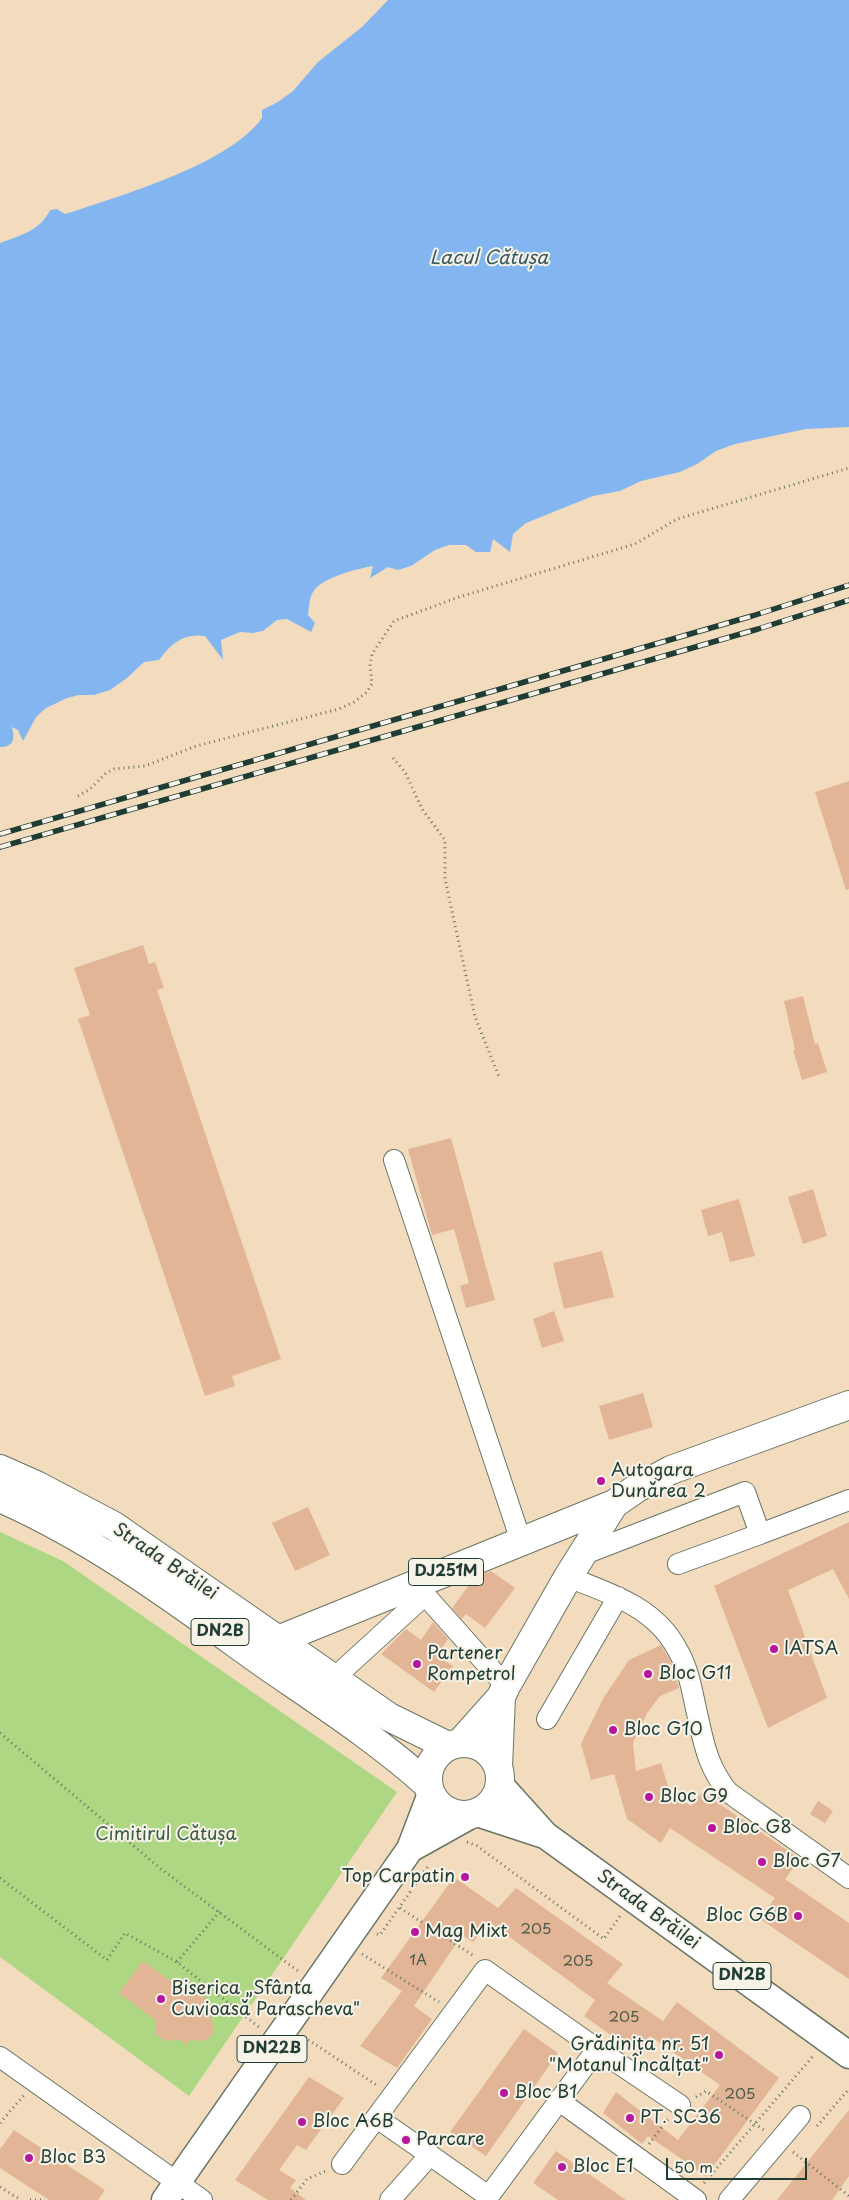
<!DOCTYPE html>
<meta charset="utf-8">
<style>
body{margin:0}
#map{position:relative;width:849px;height:2200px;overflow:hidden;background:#f3dcbe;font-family:"Playpen Sans",sans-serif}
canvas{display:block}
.scale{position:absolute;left:666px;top:2158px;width:141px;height:22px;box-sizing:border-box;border:2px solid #1f3d34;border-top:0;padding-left:6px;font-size:15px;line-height:18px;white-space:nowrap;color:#1f3d34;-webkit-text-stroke:4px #f7f3e8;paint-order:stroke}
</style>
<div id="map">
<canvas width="849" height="2200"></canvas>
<div class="scale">50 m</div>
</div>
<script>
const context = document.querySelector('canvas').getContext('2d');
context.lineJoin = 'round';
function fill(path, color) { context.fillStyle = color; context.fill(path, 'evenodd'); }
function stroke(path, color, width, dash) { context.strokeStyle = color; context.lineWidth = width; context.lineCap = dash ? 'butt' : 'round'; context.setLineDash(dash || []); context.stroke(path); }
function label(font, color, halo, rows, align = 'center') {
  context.font = font + ' "Playpen Sans",sans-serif'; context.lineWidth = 4; context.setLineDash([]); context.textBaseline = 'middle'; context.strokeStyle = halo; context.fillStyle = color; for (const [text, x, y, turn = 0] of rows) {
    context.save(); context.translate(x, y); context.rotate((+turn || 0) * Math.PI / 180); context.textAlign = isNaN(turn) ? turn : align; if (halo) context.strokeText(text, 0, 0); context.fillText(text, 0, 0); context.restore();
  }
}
fill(new Path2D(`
 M0 1532 63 1561 397 1792 189 2096 0 1957Z`), '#add783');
fill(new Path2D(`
 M388 0H849V427L806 429 735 444 716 451 697 464 680 472 641 481 620 491 593 496 526 523 513 534 510 552 493 539 490 552H476L466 545H449L435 550 411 566 398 570 388 567 370 578 373 566C357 569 322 577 313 592 309 599 309 608 308 615L315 623 311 632 287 619 277 620 263 631 253 633 240 632 221 640 223 660 205 636C184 633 171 643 159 660L144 662 127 678 110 690 94 695H79L67 698 46 708 36 717 23 741 18 730 12 727C15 739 14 747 0 747V243C21 235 40 231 50 210L57 209 65 214 72 212C125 194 229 164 262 118V110L278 102 293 91 318 62 362 27Z`), '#83b6f0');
fill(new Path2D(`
 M849 781V889L846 890 815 792Z
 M143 945 149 964 155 962 164 988 157 990 281 1359 232 1376 235 1386 205 1396 78 1019 90 1015 74 968Z
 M803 996 815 1044 818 1043 827 1072 802 1080 793 1050H795L784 1001Z
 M451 1138 495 1300 466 1308 460 1286 469 1283 454 1229 432 1235 408 1149Z
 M813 1189 827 1236 803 1244 788 1197Z
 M739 1199 755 1256 730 1262 722 1232 708 1236 701 1210Z
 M602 1251 614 1297 564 1309 553 1263Z
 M554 1311 564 1341 542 1348 533 1319Z
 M643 1393 653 1427 609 1440 599 1406Z
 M308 1507 330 1555 295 1571 272 1523Z
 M849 1522V1599L833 1569 788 1590 827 1698 768 1728 714 1586Z
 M491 1571 515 1588 485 1628 466 1614 462 1619 452 1608 475 1577Z
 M433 1622 448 1639 437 1655 453 1666 434 1692 381 1654 406 1629 421 1640Z
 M661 1645 671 1662 679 1688 660 1696 647 1713 633 1743 636 1771 661 1763 669 1790 691 1806 702 1792 800 1859 785 1879 849 1923V1979L760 1919 775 1898 670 1828 661 1843 627 1819 614 1774 591 1780 581 1744 604 1697 629 1660Z
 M818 1801 833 1811 825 1823 810 1814Z
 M454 1877 498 1908 516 1888 623 1964 607 1983 663 2021 677 2002 779 2078 706 2176 648 2136 642 2144 603 2113 616 2092 678 2140 720 2085 650 2036 637 2054 584 2016 595 2000 489 1922 473 1942 462 1935 414 2006 432 2019 397 2068 360 2046 402 1991 381 1978Z
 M143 1961 179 1987 192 1983 203 1991 206 2006 212 2009 210 2015 213 2025V2033L209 2039 201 2041 191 2040 185 2045 181 2040 166 2041 155 2034V2020L119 1993Z
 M524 2029 558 2053 486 2156 450 2132Z
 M309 2077 344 2098 306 2150 297 2145 279 2170 296 2180 290 2188 306 2200H268L235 2180Z
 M849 2110V2176L832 2200H777Z
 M14 2130 105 2190 98 2200H49L0 2168V2149Z
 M556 2151 626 2200H558L533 2183Z`), '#e2b596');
const minor = new Path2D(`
 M394 1160 521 1541
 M760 1534 849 1500
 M582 1555 745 1492 760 1534 678 1564
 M568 1577C609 1593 655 1607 677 1649 690 1670 693 1698 699 1722 705 1750 710 1769 728 1792L849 1878
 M333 1679 425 1595 506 1686
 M547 1719 618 1597
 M0 2057 202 2200
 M558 2100 696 2200
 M377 2118 430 2155 390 2200
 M430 2155 488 2196
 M342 2164 485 1970 597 2049
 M486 2200 597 2049 680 2105
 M729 2200 800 2116`);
const major = new Path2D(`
 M500 1785 545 1835 849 2055
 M477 1813 544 1835
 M410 1849 471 1815
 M165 2200 410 1849 431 1794`);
const highway = new Path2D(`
 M0 1469 36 1485 114 1526 389 1717 448 1746
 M0 1498C96 1540 179 1603 263 1663 319 1702 377 1739 428 1785
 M278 1640 614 1504
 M460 1743 501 1697
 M428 1779a36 36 0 1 1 72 0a36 36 0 1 1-72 0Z
 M498 1767 501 1697 506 1686 568 1577 614 1504 637 1488 671 1470 849 1405`);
stroke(minor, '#697564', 22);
stroke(major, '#697564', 29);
stroke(highway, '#697564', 30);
stroke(new Path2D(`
 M393 758 405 772 422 809 445 840V879L475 1017 500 1079
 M78 796 90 789 106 773 114 769 145 766 196 746 339 709 354 702 367 692 372 684 370 664 372 654 394 621 459 597 635 544 677 519 849 468
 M0 1733 161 1869 298 1971
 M467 1842 477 1846 604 1939 620 1916
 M0 1878 107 1960 125 1933 177 1962 260 2028
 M400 1908 474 1956
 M377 1934 380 1935 429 1865
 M362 1954 439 2002
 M177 1962 220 1911
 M304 2037 378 2086
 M696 2097 706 2091 764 2130
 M0 2123 24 2095
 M817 2126 849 2089
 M649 2144 668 2119
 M793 2152 849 2196
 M704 2183 814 2055
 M0 2187 21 2200
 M30 2200H41
 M291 2200 307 2179 326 2171`), '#697564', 3, [1, 4]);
stroke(minor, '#fff', 20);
stroke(major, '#fff', 26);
stroke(highway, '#fff', 28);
const rail = new Path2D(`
 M0 834 752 616 849 585
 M0 847 758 629 849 600`);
stroke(rail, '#1f3d34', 5.5);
stroke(rail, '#f7f3e8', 4, [11]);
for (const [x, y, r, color] of [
 [601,1481,5,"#b5179e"],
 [774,1649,5,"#b5179e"],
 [417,1664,5,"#b5179e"],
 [648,1674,5,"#b5179e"],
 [613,1730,5,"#b5179e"],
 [649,1797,5,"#b5179e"],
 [712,1828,5,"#b5179e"],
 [762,1862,5,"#b5179e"],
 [465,1877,5,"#b5179e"],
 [798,1916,5,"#b5179e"],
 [415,1932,5,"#b5179e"],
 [161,1999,5,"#b5179e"],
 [719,2055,5,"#b5179e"],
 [504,2093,5,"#b5179e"],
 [630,2118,5,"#b5179e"],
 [302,2122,5,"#b5179e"],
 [406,2140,5,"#b5179e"],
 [29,2158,5,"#b5179e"],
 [562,2167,5,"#b5179e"]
]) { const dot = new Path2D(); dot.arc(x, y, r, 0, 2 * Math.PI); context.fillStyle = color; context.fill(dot); stroke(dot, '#f7f3e8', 2); }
label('15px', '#505b4c', null, [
 ["205",536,1930],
 ["1A",418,1961],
 ["205",578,1962],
 ["205",624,2018],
 ["205",740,2095]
]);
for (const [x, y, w] of [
 [446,1572,75],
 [220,1632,58],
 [742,1976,58],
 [272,2049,70]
]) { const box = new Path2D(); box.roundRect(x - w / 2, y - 13.5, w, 27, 4); context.fillStyle = '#f7f3e8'; context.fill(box); stroke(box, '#1f3d34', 1); }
label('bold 16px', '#1f3d34', null, [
 ["DJ251M",446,1572],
 ["DN2B",220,1632],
 ["DN2B",742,1976],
 ["DN22B",272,2049]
]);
label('18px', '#1f3d34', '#f7f3e8', [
 ["Autogara",611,1471],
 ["Dunărea 2",611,1492],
 ["IATSA",784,1649],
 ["Partener",427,1654],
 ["Rompetrol",427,1675],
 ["Bloc G11",658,1674],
 ["Bloc G10",623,1730],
 ["Bloc G9",659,1797],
 ["Bloc G8",722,1828],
 ["Bloc G7",772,1862],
 ["Top Carpatin",455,1877,"right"],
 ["Bloc G6B",788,1916,"right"],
 ["Mag Mixt",425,1932],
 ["Biserica „Sfânta",171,1989],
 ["Cuvioasă Parascheva\"",171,2010],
 ["Grădinița nr. 51",709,2045,"right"],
 ["\"Motanul Încălțat\"",709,2066,"right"],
 ["Bloc B1",514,2093],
 ["PT. SC36",640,2118],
 ["Bloc A6B",312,2122],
 ["Parcare",416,2140],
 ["Bloc B3",39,2158],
 ["Bloc E1",572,2167]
], 'left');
label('18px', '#1f3d34', '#f7f3e8', [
 ["Strada Brăilei",165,1562,34],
 ["Strada Brăilei",648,1910,36]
]);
label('18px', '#3b5c44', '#f7f3e8', [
 ["Cimitirul Cătușa",166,1835]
]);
label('italic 19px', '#385b63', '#f7f3e8', [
 ["Lacul Cătușa",489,259]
]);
</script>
